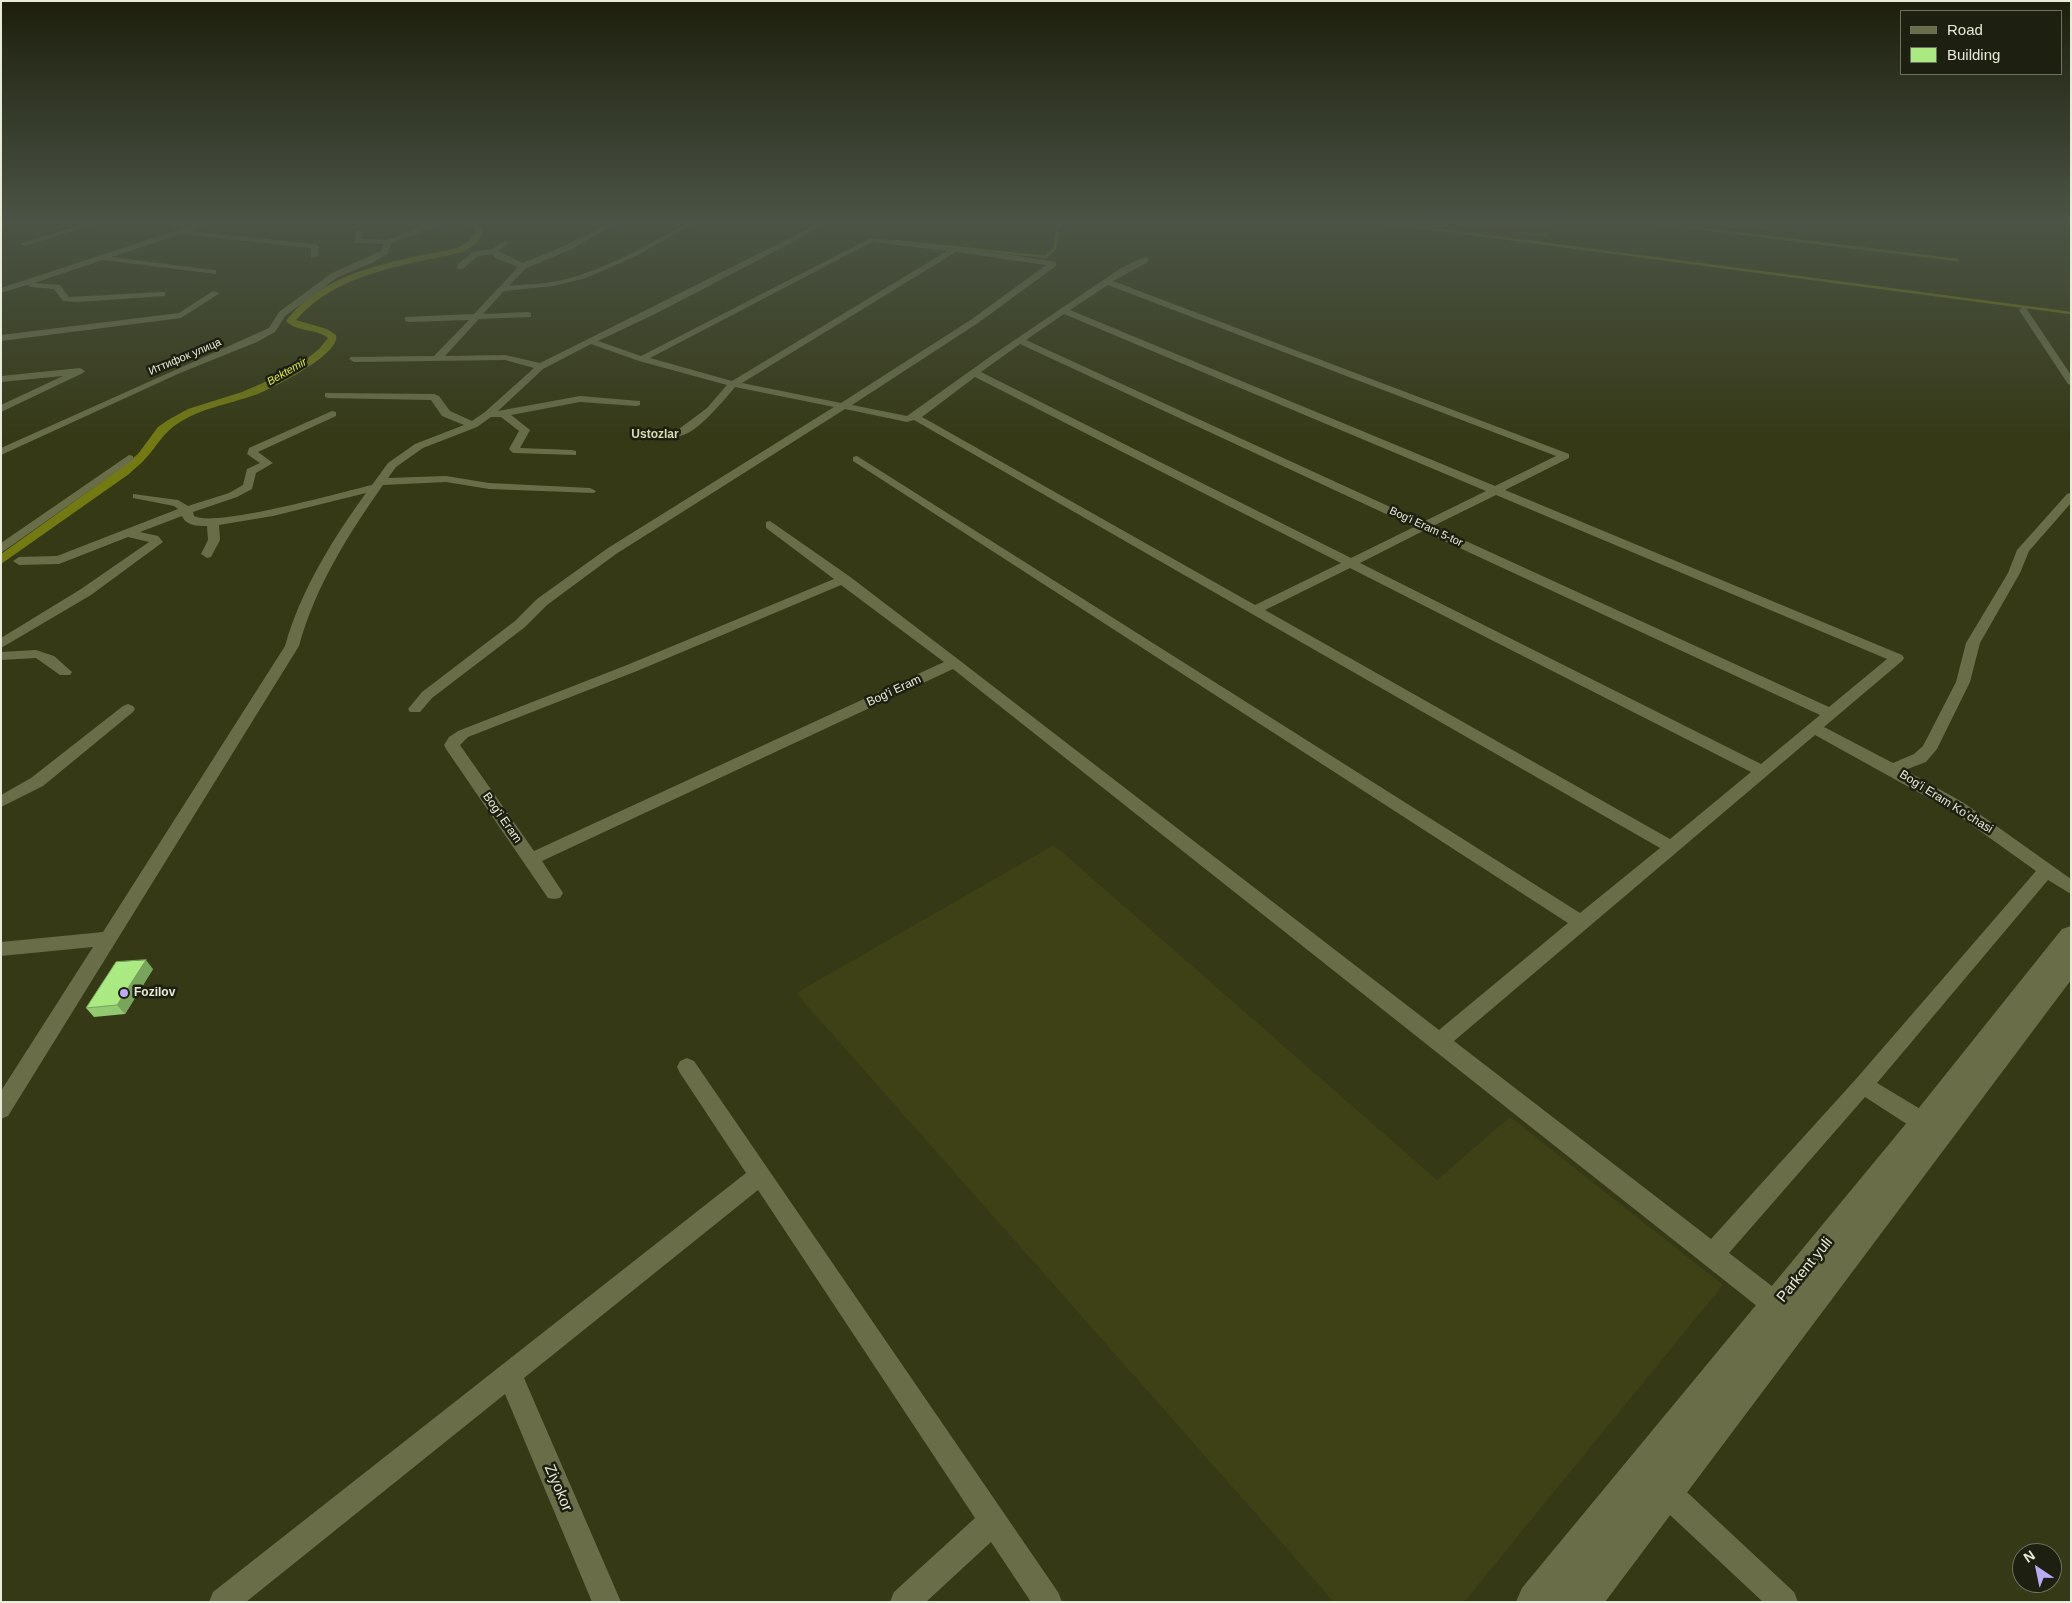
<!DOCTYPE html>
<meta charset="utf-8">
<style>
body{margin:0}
#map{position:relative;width:2072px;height:1603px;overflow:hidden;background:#353915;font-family:Helvetica,sans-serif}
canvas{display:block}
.frame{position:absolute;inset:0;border:2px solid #e8ebd7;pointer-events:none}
.legend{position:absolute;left:1900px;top:10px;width:162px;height:65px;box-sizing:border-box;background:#1d1f10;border:1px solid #6e7160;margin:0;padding:6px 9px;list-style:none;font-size:15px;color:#e8ebd7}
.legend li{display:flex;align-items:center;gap:10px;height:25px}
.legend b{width:25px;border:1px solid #6e7160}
.north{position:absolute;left:2012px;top:1543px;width:50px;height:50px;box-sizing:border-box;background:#1d1f10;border:1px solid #6e7160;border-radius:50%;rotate:326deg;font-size:14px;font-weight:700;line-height:20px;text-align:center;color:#e8ebd7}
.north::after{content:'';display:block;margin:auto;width:18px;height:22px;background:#bbaaf6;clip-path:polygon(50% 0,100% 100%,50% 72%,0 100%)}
</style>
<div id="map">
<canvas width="2072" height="1603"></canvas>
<div class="frame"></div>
<ul class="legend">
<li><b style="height:6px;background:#696e49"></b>Road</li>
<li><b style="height:14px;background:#abea82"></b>Building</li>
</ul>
<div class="north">N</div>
</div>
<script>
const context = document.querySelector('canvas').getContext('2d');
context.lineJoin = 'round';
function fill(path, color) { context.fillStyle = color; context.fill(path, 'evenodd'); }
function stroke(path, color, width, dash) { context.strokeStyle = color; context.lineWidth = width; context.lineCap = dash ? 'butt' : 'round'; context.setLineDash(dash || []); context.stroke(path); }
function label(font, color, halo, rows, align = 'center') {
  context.font = font + ' Helvetica,sans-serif'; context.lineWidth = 5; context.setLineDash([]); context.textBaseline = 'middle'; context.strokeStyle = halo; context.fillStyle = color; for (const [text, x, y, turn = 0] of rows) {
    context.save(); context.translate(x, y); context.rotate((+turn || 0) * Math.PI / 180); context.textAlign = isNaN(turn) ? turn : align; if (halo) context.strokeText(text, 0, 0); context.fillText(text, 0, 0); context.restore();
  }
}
fill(new Path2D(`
 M1669 220H1768L1770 231Z
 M1054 845 1437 1180 1510 1117 1723 1285 1464 1602H1334L796 993Z`), '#3d4115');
fill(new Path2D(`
 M1412 220H1569L1545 237Z`), '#814411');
stroke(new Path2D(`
 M1365 220 2071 313
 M1630 220 1957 260
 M896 241 1046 257 1055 248 1058 226 1066 220`), '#737a12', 2.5);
fill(new Path2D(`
 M456 220H466L480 224 483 232 476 244 463 252C404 266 338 272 296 320L327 329 336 335C341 354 276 386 260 393 232 404 202 407 177 424 163 433 157 446 146 458 141 464 135 468 129 474L1 564V554L121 468 138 454 158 427 168 420 188 409 242 392 272 379 309 357 319 349 328 338C316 328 298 333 286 321 326 269 398 261 457 248L470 240 475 232 474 227Z`), '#737a12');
fill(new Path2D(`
 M97 220H107L26 246 19 244Z
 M208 220H218L190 231 315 244 319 246 318 256 311 258V248L181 234 112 257 213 270H216V274L103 260 34 283 60 285 69 297 162 292H165V296L78 302 63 301 54 289 31 287 27 285 1 293V288Z
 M434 220H442L435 227 392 243 387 254 372 263 338 277 285 316 275 332 257 342 180 373 1 455V448L269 328 279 312 332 273 381 251 384 244 355 243 356 230 363 232 362 239 388 240Z
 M614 220H623L570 250 526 268 509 286C528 284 548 284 566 279 611 268 652 242 692 220H700L636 256 586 278 553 286 504 291 483 314 528 312 531 313V317L479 319 445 356 505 355 540 363 826 220H835L657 313 598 341 641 356 871 238 1012 255 1056 262V266L978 323 852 405 907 416 991 356 1121 268 1142 258H1148V262L1113 281 1569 454V458L1505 490 1902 655 1904 658 1902 661 1824 727 1893 763 1914 754 1923 746 1956 682 1966 643 2008 573 2017 550 2067 494 2071 493V503L2029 551 2020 573 1980 643 1970 682 1937 749 1926 762 1905 770 1964 803 2071 879V894L2048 880 1877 1083 1932 1116 1935 1123 1932 1130 1924 1132 1916 1130 1865 1097 1729 1253 1790 1300 1793 1309 1790 1318 1781 1321 1772 1318 953 669 542 861 563 893 560 898 554 899 548 898 446 749 444 745 449 737 458 731 627 665 834 579 766 528V522L770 521 849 576 959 660 1439 1030 1568 923 853 461V457L857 456 1580 913 1660 848 914 420 907 422 845 409 616 554 547 605 525 627 432 698 420 712H410L408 709 422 692 515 621 537 599 608 548 834 407 735 387C725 399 692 440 675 436V432L707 408 727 385 639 361 591 344 543 369 498 411 580 396 640 401V405L636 406 580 402 511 415 530 430 520 448 572 450 576 451V455L513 453 509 449 519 431 501 417H491L477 427 423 448 396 467 388 478 446 476 489 483 590 488 596 491 594 493 489 489 446 482 383 485C348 535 315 587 299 646L8 1116 1 1119V1091L93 947 1 956V942L103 932 285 646C301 590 332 540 366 493L273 516 219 525 220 540 211 557 207 558 201 554 208 540 207 526C198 526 186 526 182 516L140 532 158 536 163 542 91 595 1 648V638L81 589 149 542 128 537 59 564 19 565 13 561 19 557 57 556 178 509 174 506 133 498V494L178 500 188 506 229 493 243 485 247 469 260 463 247 454 249 448 332 411 336 412V416L258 452 273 463 256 473 252 489 237 497 193 512 194 516C215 528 342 492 372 485L388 463 415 444 464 425 442 416 431 400 328 398 325 397V393L434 394 439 396 450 411 472 421 485 412 534 368 505 360 354 362 349 359 351 357 434 356 469 320 408 322 405 321V317L474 314 518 267 495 258 492 254 478 256 463 269H457V265L473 252 492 249 505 241 509 243 498 251 523 263 564 246ZM872 242 947 251 732 381 650 358ZM956 252 1046 265 972 319 841 403 742 383ZM1108 285 1556 456 1495 486 1070 310ZM1064 314 1486 491 1423 522 1026 340ZM1020 344 1414 527 1351 558 981 372ZM975 377 1341 563 1255 605 922 417ZM1496 495 1887 659 1829 707 1433 526ZM1423 531 1820 715 1761 764 1360 563ZM1350 568 1751 772 1670 839 1265 610ZM841 585 944 662 534 851 460 745 468 737 637 671ZM1815 735 1952 811 2036 871 1856 1079 1711 1239 1454 1041Z
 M213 291 220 293 181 318 1 341V335L179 313Z
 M2023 307 2026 308 2071 375V385L2068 384 2019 310Z
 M80 368 85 371 83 373 1 412V405L63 376 1 382V376Z
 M129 455 133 456V460L1 553V543Z
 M36 650 54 656 72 672 70 675H60L36 658 1 660V652Z
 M128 704 133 706 135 709 133 712 43 786 1 807V795L31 778 123 706Z
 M687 1058 694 1061 1058 1592 1062 1602H1031L991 1542 926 1602H890L894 1592 975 1518 758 1190 524 1378 621 1602H592L505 1394 246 1602H209L213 1592 746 1173 680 1073 677 1067 680 1061Z
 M1665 1477 1675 1481 1794 1592 1798 1602H1763L1655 1501 1651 1491 1655 1481Z`), '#696e49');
fill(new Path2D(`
 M2071 926V980L1605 1602H1516L1522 1588 1914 1114 2062 929Z`), '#696e49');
fill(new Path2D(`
 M153 969 125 1014 94 1017 86 1008Z`), '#93c970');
fill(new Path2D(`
 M146 960 153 969 125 1014 117 1005Z`), '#78a45b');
const building = new Path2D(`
 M146 960 117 1005 86 1008 116 962Z`);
fill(building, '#abea82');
stroke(building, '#78a45b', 1);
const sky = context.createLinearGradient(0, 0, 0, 444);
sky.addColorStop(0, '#1d1f0c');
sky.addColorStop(0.5, '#4b5446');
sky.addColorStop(1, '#4b544600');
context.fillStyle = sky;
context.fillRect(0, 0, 2072, 444);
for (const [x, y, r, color] of [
 [124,993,5,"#bbaaf6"]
]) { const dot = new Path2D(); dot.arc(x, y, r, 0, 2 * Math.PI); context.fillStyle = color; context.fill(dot); stroke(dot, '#1d1f10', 2); }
label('11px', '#e8ebd7', '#1d1f10', [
 ["Иттифок улица",185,357,-23],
 ["Bog'i Eram 5-tor",1426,527,25]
]);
label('italic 11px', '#deec49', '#1d1f10', [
 ["Bektemir",287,372,-30]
]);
label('bold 12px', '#d8ddb4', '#1d1f10', [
 ["Ustozlar",655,435]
]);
label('12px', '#e8ebd7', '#1d1f10', [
 ["Bog'i Eram",894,691,-25],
 ["Bog’i Eram Ko’chasi",1946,802,32],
 ["Bog'i Eram",502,818,55]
]);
label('bold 12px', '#e8ebd7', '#1d1f10', [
 ["Fozilov",134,993]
], 'left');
label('15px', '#e8ebd7', '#1d1f10', [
 ["Parkent yuli",1805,1270,-51],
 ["Ziyokor",558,1488,67]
]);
</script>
